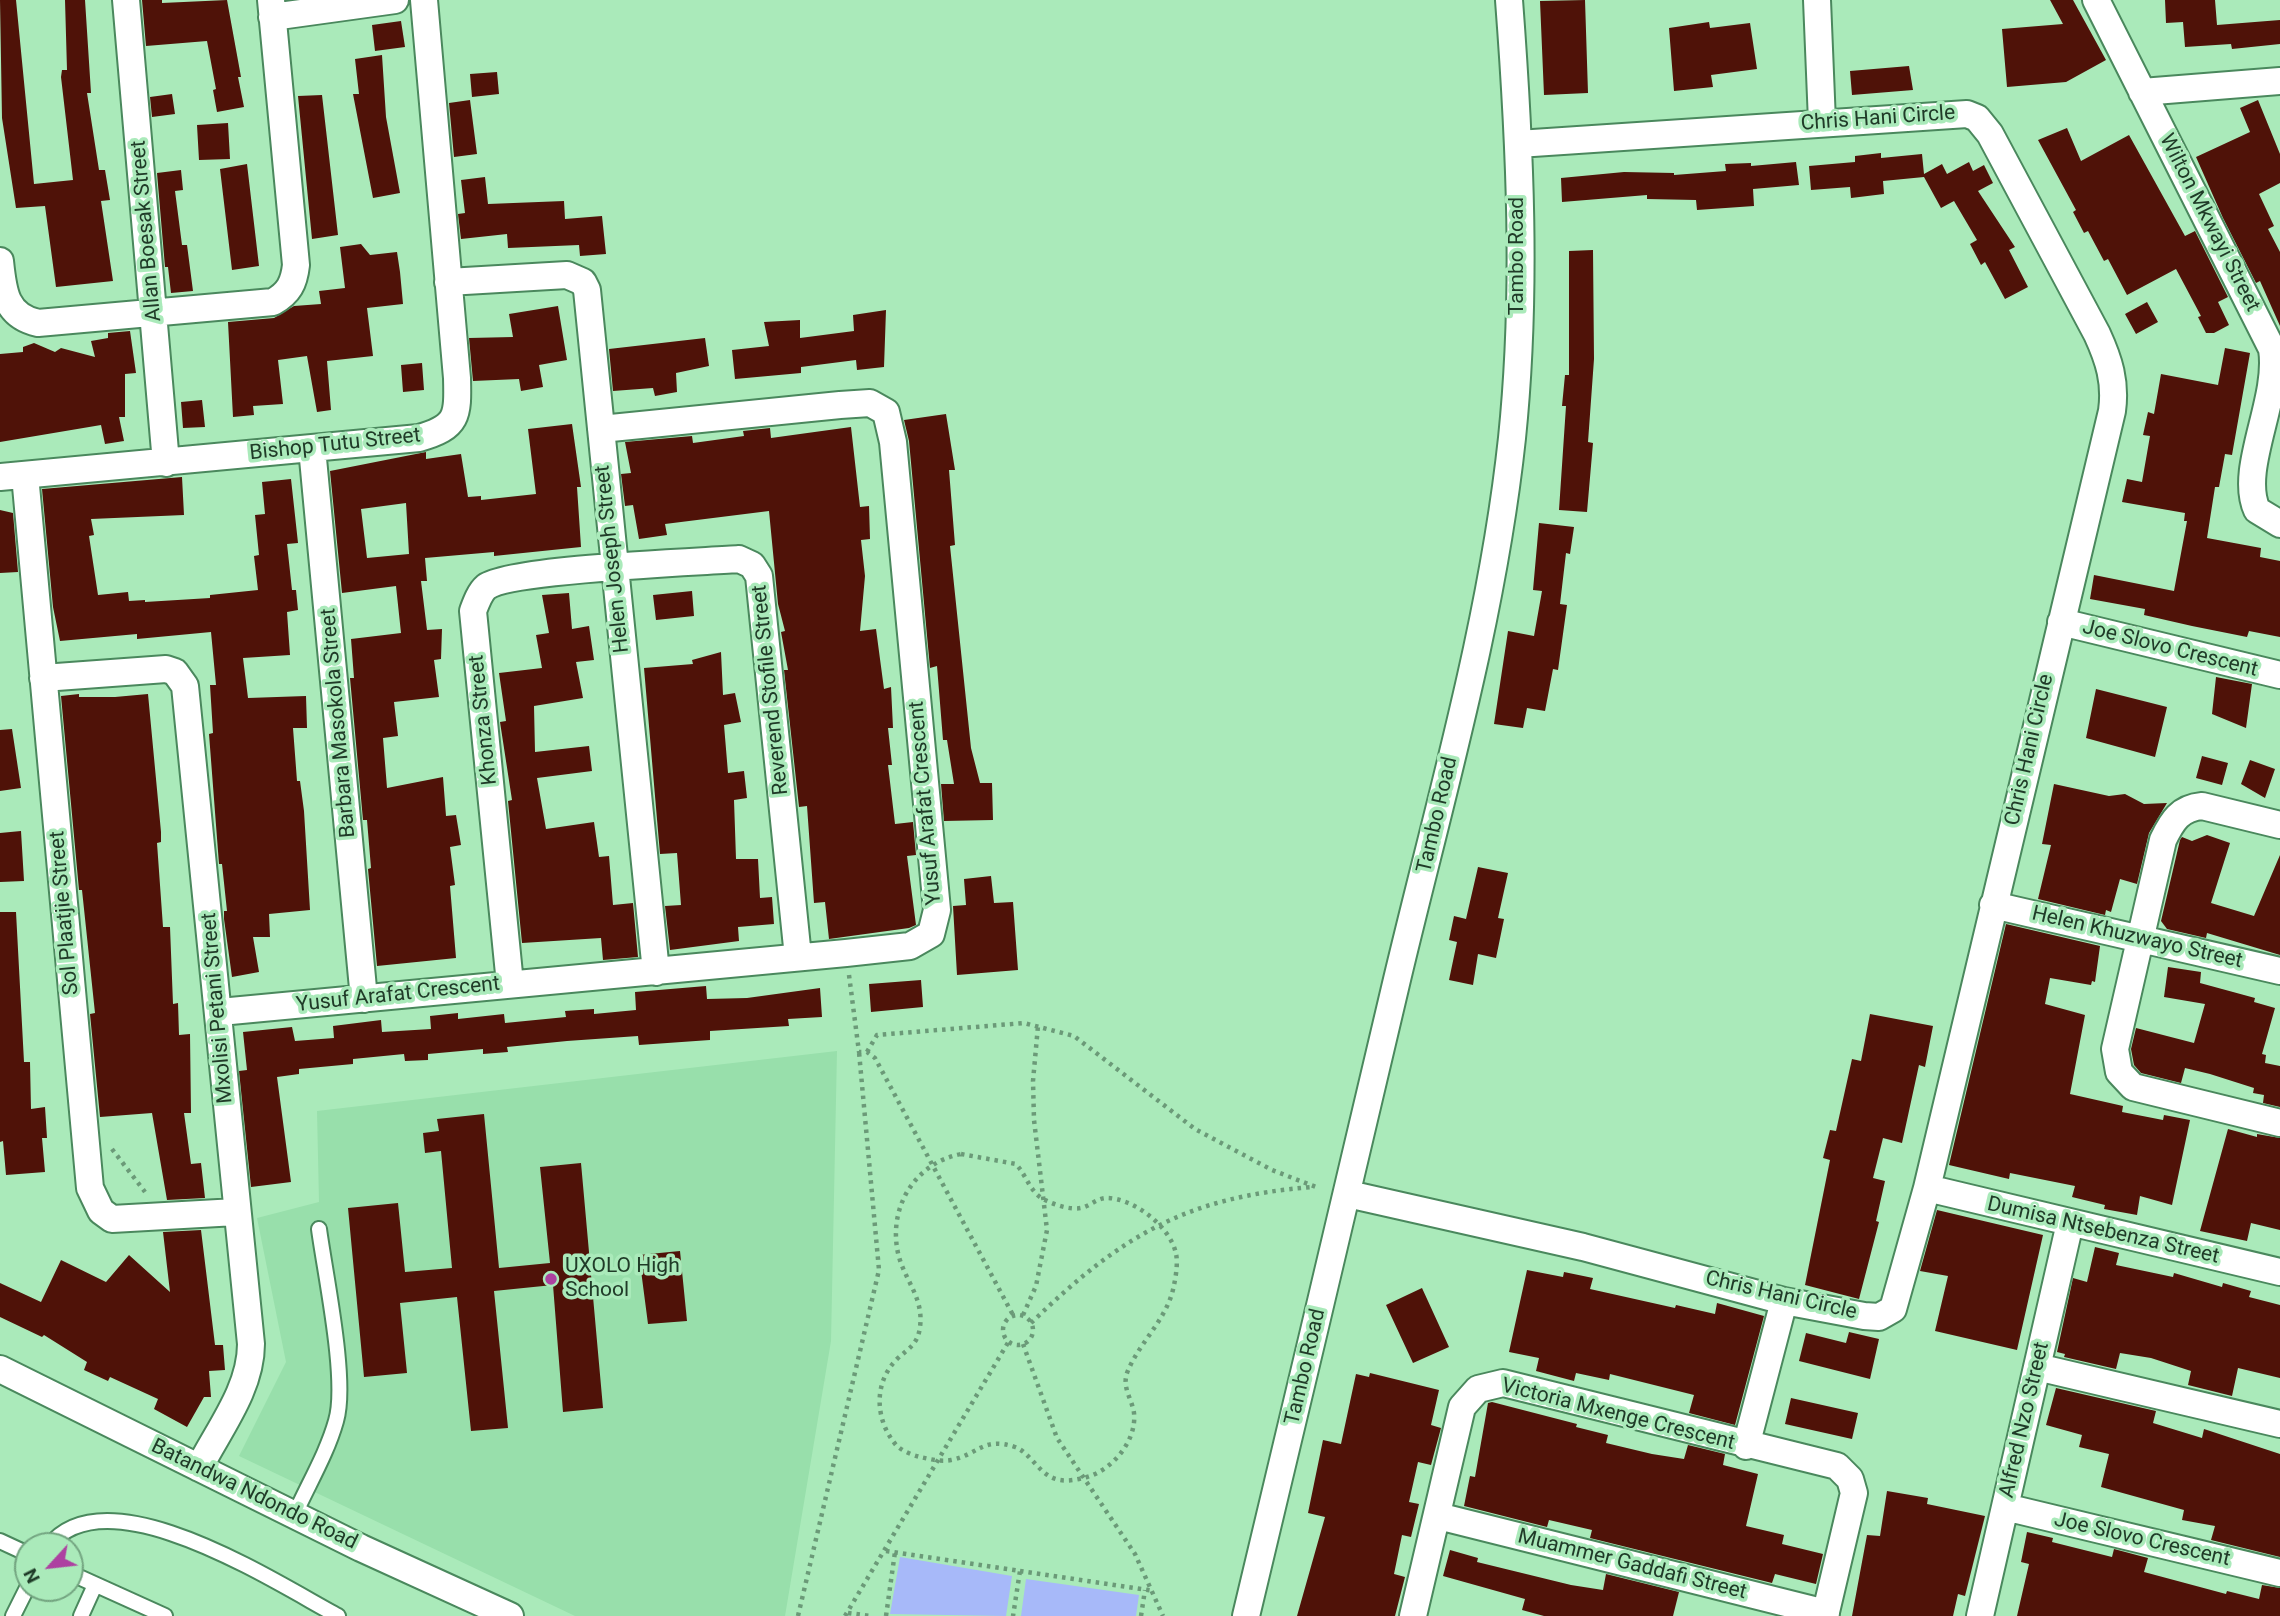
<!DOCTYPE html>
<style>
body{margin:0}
#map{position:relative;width:2280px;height:1616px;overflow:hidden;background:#aaeaba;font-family:Roboto,sans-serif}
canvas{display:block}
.north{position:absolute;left:14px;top:1532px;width:70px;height:70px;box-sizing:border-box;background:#aaeaba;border:2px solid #73a480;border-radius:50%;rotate:243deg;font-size:19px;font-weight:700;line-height:28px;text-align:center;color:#203b28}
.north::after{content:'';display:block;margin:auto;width:24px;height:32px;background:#ad41a1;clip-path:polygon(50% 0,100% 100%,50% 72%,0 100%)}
</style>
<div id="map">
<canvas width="2280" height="1616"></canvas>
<div class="north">N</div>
</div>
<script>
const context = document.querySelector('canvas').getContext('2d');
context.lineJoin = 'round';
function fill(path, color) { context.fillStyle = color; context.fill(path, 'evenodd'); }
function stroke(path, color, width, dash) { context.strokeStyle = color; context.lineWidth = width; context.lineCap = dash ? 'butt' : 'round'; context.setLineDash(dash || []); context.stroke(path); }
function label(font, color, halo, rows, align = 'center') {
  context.font = font + ' Roboto,sans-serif'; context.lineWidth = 7; context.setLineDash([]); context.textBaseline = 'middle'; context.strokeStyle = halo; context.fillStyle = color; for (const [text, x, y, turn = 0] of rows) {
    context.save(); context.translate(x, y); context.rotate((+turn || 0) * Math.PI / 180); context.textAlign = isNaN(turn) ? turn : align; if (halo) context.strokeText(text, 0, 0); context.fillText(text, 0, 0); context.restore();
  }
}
fill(new Path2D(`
 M837 1051 831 1341 785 1616H575L239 1456 286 1362 257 1218 319 1202 317 1111Z`), '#98dfab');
fill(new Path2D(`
 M900 1557 1012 1576 1006 1616 890 1614Z
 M1026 1579 1139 1595 1136 1616H1021Z`), '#a7b9f9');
fill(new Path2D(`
 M0 0H16L34 184 73 180 61 77 62 70H67L65 0H85L91 93H87L99 170H105L110 200 101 201 113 281 56 287 45 206 16 208 2 118Z
 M142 0H162V3L227 0 241 77H238L244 107 217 112 213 90 216 89 207 41 146 46Z
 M1585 0 1588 93 1544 95 1540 1Z
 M2050 0H2073L2106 60 2066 82 2007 87 2002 29 2063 24Z
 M2165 0H2215L2217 25 2280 20V44L2232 49 2231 44 2185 47 2183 22 2166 23Z
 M401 21 405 47 375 51 372 25Z
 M1709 22 1710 28 1750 23 1757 69 1711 75 1713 87 1674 91 1669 28Z
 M382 55 386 117 400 193 373 198 353 94H359L355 59Z
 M1909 66 1913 90 1852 95 1850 71Z
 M497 72 499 94 472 97 470 74Z
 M172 94 175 114 152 117 150 97Z
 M322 95 338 235 312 239 298 96Z
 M470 100 477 154 454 157 449 103Z
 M2258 100 2280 154V183L2259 194 2274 226 2268 229 2280 252V326L2260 281 2256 283 2223 218 2196 157 2250 132 2240 108Z
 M228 123 230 159 199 160 197 125Z
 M2067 128 2081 161 2129 135 2185 236 2195 231 2228 297 2218 302 2229 325 2214 333H2206L2198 317 2201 316 2176 269 2127 295 2108 259 2104 261 2088 231 2084 233 2073 212 2076 210 2038 140Z
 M1881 153V158L1922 154 1924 174 1942 164 1947 174 1969 162 1973 171 1984 165 1993 183 1978 191 2015 247 2009 250 2028 287 2005 299 1985 262 1981 265 1970 244 1977 240 1954 201 1941 208 1924 177 1883 181 1884 194 1851 198 1850 187 1811 190 1809 166 1855 162V156Z
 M1796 162 1799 185 1753 189 1754 206 1697 210 1696 200 1647 199V195L1562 202 1561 178 1624 172 1674 173V175L1726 171 1725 164 1751 163V166Z
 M247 164 259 266 232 270 220 169Z
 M181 170 183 190 175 191 182 245H187L193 291 171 293 168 267H165L157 173Z
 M485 177 488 204 564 201 565 219 602 216 606 254 580 256 579 245 508 248 507 234 461 239 458 214 465 213 461 180Z
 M361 244 370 255 397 252 400 272 403 304 367 308 373 356 327 361 331 410 317 412 307 356 278 360 283 404 253 406 254 415 233 417 228 322 274 318 294 306 321 304 319 291 345 288 340 247Z
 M1593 250 1594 359 1588 442 1593 443 1587 512 1559 510 1566 406H1562L1565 375H1569V251Z
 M2147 302 2158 322 2136 334 2125 314Z
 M558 306 567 360 539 365 543 387 521 391 519 379 473 381 469 338 513 337 509 314Z
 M886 310 884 367 857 370 856 360 801 367V373L735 379 732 350 769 346 764 322 800 320V338L854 331 853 315Z
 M130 331 136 373 125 374V417H119L124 441 105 444 101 425 0 442V354L23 352V347L34 343 55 352 61 348 95 357 91 341 108 338V333Z
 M705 338 709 366 676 373 677 392 655 396 653 388 613 391 609 349Z
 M2225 348 2250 353 2232 455 2225 454 2219 487H2215L2207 538 2261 548 2260 557 2280 561V637L2249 631 2247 637 2192 626 2144 615 2145 609 2090 599 2094 575 2174 591 2187 521H2184L2185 513 2122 502 2127 479 2142 482 2150 436 2143 435 2148 412 2154 414 2161 374 2218 385Z
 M422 363 424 390 403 392 401 365Z
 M202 400 205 427 183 428 181 402Z
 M946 414 955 470H949L955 545 950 546 971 748 980 783H992L993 820 944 821 941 784H954L947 740H943L937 666 930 668 909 441 904 420Z
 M572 424 581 487H577L581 547 494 556V552L425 558 427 581H421L427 630 442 629 441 659 434 660 439 697 394 702 398 736 383 738 387 788 443 777 446 816 456 815 461 845 450 847 455 885 450 886 456 958 377 966 368 869 371 868 367 820H363L350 678H354L351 639 401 633 396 586 342 593 330 471 426 452V459L461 454 468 497 481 496V500L536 494 528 429ZM406 503 409 554 367 558 361 509Z
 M851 427 860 507 869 506 870 539 861 540 865 576 860 631 876 629 884 689 891 687 893 728H888L892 765H888L895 824 913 822 916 855 907 856 916 925 909 928 829 939 825 902 814 903 807 806 799 807 784 670H788L781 632 785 631 778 604 769 511 665 524 667 535 639 539 633 505 625 506 621 474 631 473 625 442 692 436 693 443 744 436 743 431 770 428 771 438Z
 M182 477 184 515 91 519 94 535 89 536 98 595 128 592 129 601 145 600V602L210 598V595L258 590 254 556 259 555 255 515 265 514 262 482 291 479 298 543 287 544 292 590H296L298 610 287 612 290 655 243 658 248 698 306 696 307 728H293L297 781H300L304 811 310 910 269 914 270 937H253L259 972 232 977 224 919V911H227L222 864H219L209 734 213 733 210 685H216L211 632 137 639V634L60 641 53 607 42 489Z
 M0 510 13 513 18 572 0 573Z
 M1539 523 1574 527 1570 554 1566 553 1560 604 1567 605 1558 670 1553 669 1545 711 1527 708 1523 728 1494 724 1508 631 1534 636 1542 591 1533 590Z
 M692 591 694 616 656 620 653 595Z
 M569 593 572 629 589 626 594 660 576 662 583 698 534 706 535 752 589 746 592 771 537 778 546 829 594 822 599 857 609 856 613 905 633 903 638 957 603 960 601 938 522 943 508 801 512 800 500 722 506 721 499 673 542 668 536 635 549 633 542 595Z
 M721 652 723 695 735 693 741 722 724 725 728 773 744 771 747 798 734 800 736 859H758L760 898 772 897 774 924 738 927 739 941 670 950 665 906 681 905 677 853 660 854 644 668 693 664 692 660Z
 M2216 677 2252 684 2246 728 2212 714Z
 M2096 689 2167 707 2155 757 2086 738Z
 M79 694V697H115L148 694 161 832V842L157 843 163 927H170L173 1004 178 1003 179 1035 190 1034 191 1113H184L191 1164 201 1163 205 1198 167 1200 152 1113 100 1117 90 1014 95 1013 82 890H79L61 696Z
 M12 729 21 788 0 791V730Z
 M2202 756 2228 763 2222 785 2196 778Z
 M2250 760 2275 769 2265 798 2241 784Z
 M2054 784 2109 796 2125 794 2144 804 2167 803 2149 833 2137 884 2120 879 2111 912 2106 910 2105 915 2038 899 2051 845 2042 844Z
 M21 831 24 881 0 882V833Z
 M2207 835 2230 843 2211 903 2254 916 2280 855V955L2207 933 2206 938 2167 929 2161 921 2180 840 2182 837 2192 841Z
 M1478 867 1508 873 1498 918 1504 919 1496 958 1478 954 1473 985 1449 980 1457 942 1449 940 1454 916 1466 919Z
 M991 876 994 903 1013 902 1018 970 957 975 953 906 966 905 964 879Z
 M0 912H16L24 1062H30L31 1109 45 1107 47 1138H42L45 1172 6 1175 3 1141 0 1142Z
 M2006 924 2100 946 2095 982 2092 981 2091 985 2050 978 2045 1004 2085 1015 2070 1094 2123 1106 2122 1112 2163 1120 2164 1115 2190 1120 2172 1205 2140 1196 2137 1215 2104 1209 2105 1205 2072 1197 2075 1186 2010 1173 2009 1179 1949 1165Z
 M2168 967 2201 972 2200 983 2255 998 2254 1002 2275 1008 2262 1054 2266 1055 2265 1063 2280 1066V1107L2263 1103 2264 1095 2253 1093 2254 1088 2210 1074 2185 1068 2181 1083 2141 1073 2134 1065 2131 1049 2136 1028 2194 1043 2205 1004 2164 997Z
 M921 980 923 1007 871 1012 869 984Z
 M706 986 707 999 747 998 820 988 822 1017 788 1019 789 1026 710 1031V1040L639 1045 638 1036 567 1041 507 1047 508 1052 483 1054V1049L428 1054V1060L405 1061 404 1054 353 1059V1064L299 1069V1074L277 1077 291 1182 251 1187 239 1071 247 1070 243 1032 292 1027 295 1041 334 1038 333 1026 381 1020 382 1032 431 1029 430 1016 458 1013V1019L504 1014 505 1023 566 1017 565 1011 594 1009V1014L636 1010 635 992Z
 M1870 1014 1933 1026 1925 1067 1919 1065 1902 1143 1883 1138 1873 1178 1885 1181 1876 1221 1879 1222 1859 1299 1805 1285 1830 1160 1823 1158 1830 1130 1836 1131 1852 1059 1861 1061Z
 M484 1114 499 1268 550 1263 540 1167 581 1163 603 1408 563 1412 553 1285 494 1291 508 1428 471 1431 457 1297 400 1303 407 1373 364 1377 348 1208 398 1203 405 1272 452 1268 441 1151 425 1153 423 1133 439 1131 437 1119Z
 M2228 1129 2257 1137V1134L2280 1138V1230L2251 1223 2247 1241 2200 1231Z
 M1937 1210 2043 1235 2017 1350 1935 1331 1948 1276 1920 1271Z
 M201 1230 215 1345H223L225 1370 209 1371 211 1397H204L187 1427 154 1409 158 1399 110 1377 108 1381 84 1370 87 1362 44 1335 42 1337 0 1317V1283L41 1302 61 1260 106 1282 129 1255 170 1292 163 1232Z
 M2095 1247 2119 1253 2116 1265 2173 1277 2174 1273 2222 1287 2223 1283 2251 1291 2249 1297 2280 1305V1378L2238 1368 2232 1396 2188 1385 2191 1371 2151 1358 2120 1353 2116 1369 2064 1357 2065 1354 2057 1352 2073 1278 2087 1282Z
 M680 1251 687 1321 648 1324 639 1255Z
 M1527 1270 1563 1277 1564 1272 1593 1278 1590 1289 1675 1308 1676 1305 1715 1314 1717 1303 1764 1316 1735 1425 1689 1413 1694 1395 1610 1374 1609 1380 1576 1373 1574 1381 1536 1371 1539 1358 1509 1352Z
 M1422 1288 1449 1347 1413 1363 1386 1305Z
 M1849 1332 1879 1339 1870 1379 1799 1361 1806 1333 1846 1343Z
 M1370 1373 1439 1390 1431 1425 1441 1428 1431 1465 1418 1462 1409 1502 1419 1504 1411 1537 1402 1535 1394 1574 1405 1577 1395 1616H1297L1325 1517 1308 1513 1323 1440 1341 1444 1356 1374 1369 1377Z
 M2056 1388 2156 1411 2153 1423 2202 1438 2204 1429 2280 1454V1557L2211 1540 2215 1526 2182 1520 2184 1510 2101 1487 2109 1454 2079 1447 2082 1435 2046 1425Z
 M1791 1398 1858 1413 1852 1439 1785 1424Z
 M1492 1402 1577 1424 1576 1427 1608 1435 1606 1443 1652 1454 1684 1459 1688 1445 1725 1454 1723 1465 1758 1474 1746 1526 1784 1535 1782 1544 1823 1554 1816 1584 1775 1574 1772 1583 1590 1538 1592 1530 1549 1520 1547 1527 1464 1506 1470 1476 1475 1477 1488 1403Z
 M1887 1491 1928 1498 1927 1504 1985 1516 1965 1596 1958 1594 1953 1616H1852L1867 1535 1880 1536Z
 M2027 1532 2053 1538 2052 1542 2112 1557 2114 1549 2148 1558 2144 1572 2226 1594 2227 1591 2259 1599 2262 1585 2280 1588V1616H2017L2029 1564 2021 1562Z
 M1450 1550 1478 1558 1477 1562 1571 1585 1603 1590 1606 1574 1679 1592 1673 1616H1544L1522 1610 1525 1599 1443 1576Z`), '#4f1208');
const lane = new Path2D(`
 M295 1514C309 1483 327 1453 336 1421 348 1381 325 1274 319 1229
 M0 1541 28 1554
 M49 1546C107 1472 276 1583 338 1616
 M70 1573 165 1616
 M13 1616 28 1586
 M81 1616 95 1585`);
const street = new Path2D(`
 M126 0 166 463
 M1817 0 1822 122
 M2096 0 2272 349C2280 400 2238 469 2257 510L2280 524
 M272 17 395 0
 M2142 92 2280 81
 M0 261C3 290 5 316 38 323L273 302C289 293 294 283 296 265L271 0
 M448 282 567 275 583 282 587 290 656 972
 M312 448 364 999
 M25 475 90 1188 101 1211 112 1219 236 1212
 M0 477 419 438C458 427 458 416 457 378L424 0
 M2061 622 2280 675
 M43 678 166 669 175 672 185 686 251 1344C251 1389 219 1429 199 1468
 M2280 825 2202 806C2180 808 2172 821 2163 840L2115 1049 2119 1072 2133 1087 2280 1123
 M1993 905 2280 971
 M510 984 473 611C476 603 480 592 486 587 510 569 698 562 739 559L752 565 759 576 798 957
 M220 1012 846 953 910 946 931 934 937 910 893 442 886 412 870 403 840 405 601 429
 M1927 1188 2280 1272
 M1348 1194 1583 1247 1784 1301 1864 1316 1879 1317 1893 1309 1927 1188 2112 411C2116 382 2109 360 2097 334L1990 134 1977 118 1967 114 1518 144
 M2037 1367 2280 1424
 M0 1369 361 1548 510 1616
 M1746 1446 1784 1301
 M2005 1507 2280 1573
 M1438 1516 1826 1613
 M1246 1616C1296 1407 1346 1197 1395 988 1438 806 1492 625 1512 438 1527 293 1520 145 1509 0
 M1413 1616 1462 1407 1478 1389 1503 1383 1837 1466 1850 1479 1854 1493 1825 1616
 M1980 1616 2070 1223`);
stroke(lane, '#4a885d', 18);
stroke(street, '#4a885d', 30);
stroke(new Path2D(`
 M849 975 859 1052H867L875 1058 1013 1315
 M867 1052 877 1035 1024 1023 1074 1036 1195 1129 1272 1170 1316 1187
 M112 1149 145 1192
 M961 1154 1016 1164C1027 1176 1030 1193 1045 1200 1055 1205 1070 1210 1081 1208 1090 1206 1096 1199 1105 1198 1133 1197 1171 1227 1176 1254 1178 1262 1176 1276 1174 1285 1168 1319 1139 1342 1127 1373 1122 1388 1132 1399 1134 1413 1137 1441 1112 1470 1087 1477 1076 1480 1062 1483 1051 1477 1037 1470 1029 1452 1015 1447 983 1436 978 1455 951 1460 940 1462 930 1459 920 1457 912 1455 902 1451 896 1445 875 1420 873 1383 897 1359 909 1348 918 1344 920 1327 924 1297 904 1280 898 1253 888 1207 915 1163 961 1154Z
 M1023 1315 1036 1286 1047 1230 1034 1120 1033 1081 1038 1026
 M1003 1330a15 15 0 1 1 30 0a15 15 0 1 1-30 0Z
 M1031 1323C1121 1236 1185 1197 1312 1187
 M1023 1344 1057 1438 1135 1554 1163 1616
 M886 1551 1020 1571 1013 1616
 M1020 1571 1154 1591
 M848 1613 871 1616
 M798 1616 879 1270 859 1052
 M845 1616 1009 1341
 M886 1616 895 1552
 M1141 1616 1145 1590`), '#6b9a78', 4.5, [3.5, 5]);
stroke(lane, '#fff', 14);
stroke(street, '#fff', 26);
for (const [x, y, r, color] of [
 [551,1279,7,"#ad41a1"]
]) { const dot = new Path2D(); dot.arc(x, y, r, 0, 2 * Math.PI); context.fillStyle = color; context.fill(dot); stroke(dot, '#aaeaba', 2.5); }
label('21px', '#203b28', '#aaeaba', [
 ["Chris Hani Circle",1878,119,-4],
 ["Wilton Mkwayi Street",2209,223,63],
 ["Allan Boesak Street",147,231,-95],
 ["Tambo Road",1518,256,-90],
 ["Bishop Tutu Street",335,445,-6],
 ["Helen Joseph Street",613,559,-96],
 ["Joe Slovo Crescent",2170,649,14],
 ["Reverend Stofile Street",771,690,-96],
 ["Khonza Street",484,720,-96],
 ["Barbara Masokola Street",339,723,-95],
 ["Chris Hani Circle",2030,750,-77],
 ["Yusuf Arafat Crescent",926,803,-95],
 ["Tambo Road",1438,815,-77],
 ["Sol Plaatjie Street",65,913,-95],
 ["Helen Khuzwayo Street",2137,938,13],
 ["Yusuf Arafat Crescent",398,995,-6],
 ["Mxolisi Petani Street",218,1008,-95],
 ["Dumisa Ntsebenza Street",2103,1231,13],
 ["Chris Hani Circle",1781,1296,13],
 ["Tambo Road",1306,1367,-77],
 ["Victoria Mxenge Crescent",1618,1415,14],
 ["Alfred Nzo Street",2025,1420,-77],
 ["Batandwa Ndondo Road",254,1495,26],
 ["Joe Slovo Crescent",2142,1540,13],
 ["Muammer Gaddafi Street",1632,1565,14]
]);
label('21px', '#203b28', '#aaeaba', [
 ["UXOLO High",565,1267],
 ["School",565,1291]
], 'left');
</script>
